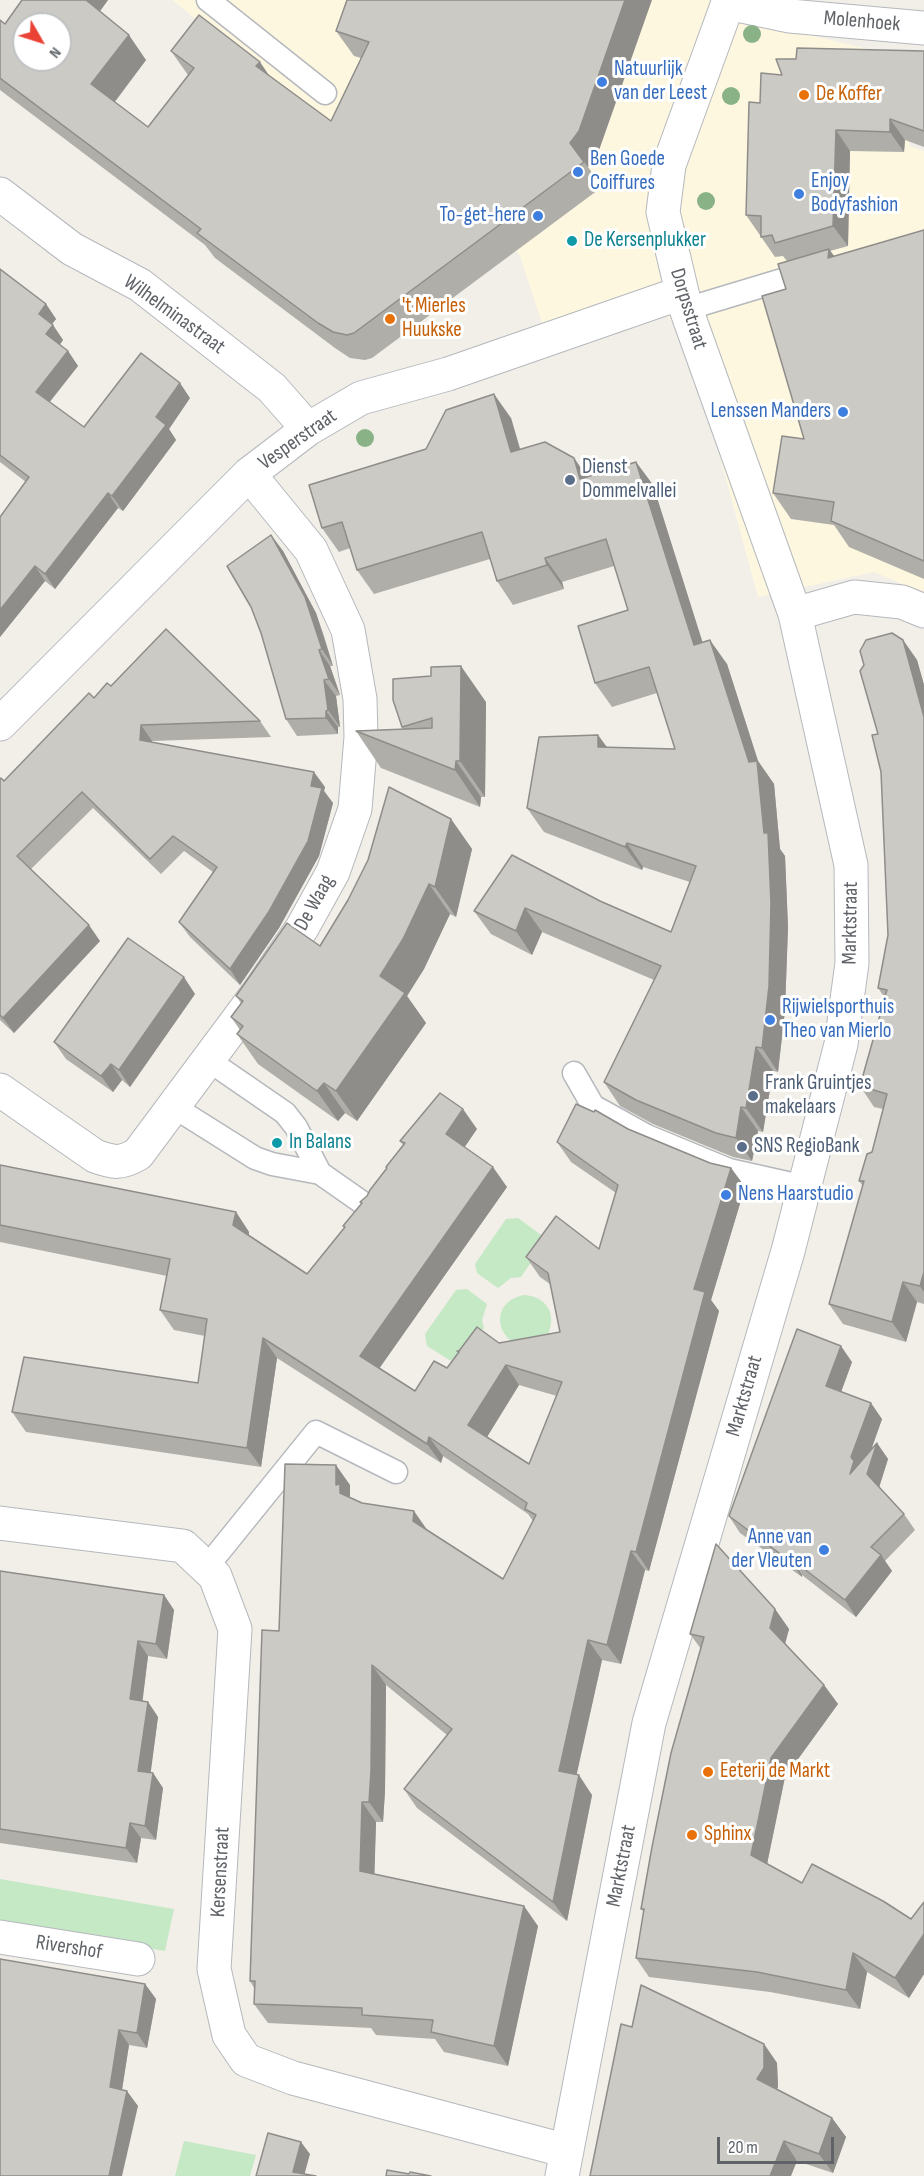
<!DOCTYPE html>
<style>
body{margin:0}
#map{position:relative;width:924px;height:2176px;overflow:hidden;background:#f1efe8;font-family:"Sofia Sans Condensed",sans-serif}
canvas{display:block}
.north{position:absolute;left:12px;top:12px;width:60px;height:60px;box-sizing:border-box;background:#fff;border:2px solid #bfc1c3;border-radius:50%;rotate:129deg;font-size:16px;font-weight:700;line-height:24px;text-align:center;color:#5f6368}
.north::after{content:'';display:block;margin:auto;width:21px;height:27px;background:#ea4335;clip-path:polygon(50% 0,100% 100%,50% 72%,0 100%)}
.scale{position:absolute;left:717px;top:2137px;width:117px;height:27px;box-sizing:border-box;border:3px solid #5f6368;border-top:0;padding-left:8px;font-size:18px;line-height:21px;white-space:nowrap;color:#5f6368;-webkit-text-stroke:4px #fff;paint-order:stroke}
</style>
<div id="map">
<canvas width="924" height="2176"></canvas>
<div class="north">N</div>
<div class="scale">20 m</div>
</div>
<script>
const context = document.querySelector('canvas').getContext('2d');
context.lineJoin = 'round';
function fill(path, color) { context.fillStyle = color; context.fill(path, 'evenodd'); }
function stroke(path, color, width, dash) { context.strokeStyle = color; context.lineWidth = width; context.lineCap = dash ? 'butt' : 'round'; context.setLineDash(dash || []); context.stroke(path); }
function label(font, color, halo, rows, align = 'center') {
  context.font = font + ' "Sofia Sans Condensed",sans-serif'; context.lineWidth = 6; context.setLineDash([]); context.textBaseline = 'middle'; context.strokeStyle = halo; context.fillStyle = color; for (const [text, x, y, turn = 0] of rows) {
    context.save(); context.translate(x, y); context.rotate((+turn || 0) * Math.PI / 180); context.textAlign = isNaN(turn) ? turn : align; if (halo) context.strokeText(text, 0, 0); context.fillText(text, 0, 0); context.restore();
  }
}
fill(new Path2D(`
 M172 0H714L742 19 910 59 909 146 924 151V593L874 572 758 597 688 339 644 291 543 326 520 256 494 217 344 137Z`), '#fef7e0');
fill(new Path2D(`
 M518 1218 541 1235 542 1246 521 1277 511 1278 498 1288 477 1273 475 1264 506 1219Z
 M467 1289 487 1304 482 1320 484 1328 462 1358 451 1361 427 1346 425 1334 456 1290Z
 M524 1295C549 1297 557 1316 547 1337L515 1344C492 1329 496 1300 524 1295Z
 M0 1879 174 1909 165 1951 0 1923Z
 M184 2141 256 2155 250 2176H175Z`), '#c5e8c5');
const service = new Path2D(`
 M208 0 325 93
 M686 309 812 271
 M208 1060 285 1113 296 1127 320 1173
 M574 1073 593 1106 647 1136 729 1170 805 1187
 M174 1107 255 1158 272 1164 320 1173 370 1208
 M206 1568 316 1432 396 1472`);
const pedestrian = new Path2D(`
 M728 3 790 16 924 28`);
const minor = new Path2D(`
 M0 194 72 249 140 285 272 388 308 429
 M795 614 854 597 902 602 924 611
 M0 724 249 474 308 429 361 398 448 374 681 293
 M0 1090 95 1156C114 1163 121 1164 138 1154L257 994 302 928 333 872 355 809 361 737 360 699 348 630 311 550 249 474
 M0 1523 183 1546 215 1576 235 1629 214 1969 229 2035 246 2060 293 2078 567 2151
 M0 1937 138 1959
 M562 2176 649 1723 788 1251 841 1044 852 963 851 865 795 614 686 309 663 212 669 165 729 0`);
stroke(service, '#b5b8bc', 25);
stroke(pedestrian, '#b5b8bc', 35);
stroke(minor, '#b5b8bc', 35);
stroke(service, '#fff', 22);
stroke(pedestrian, '#fff', 33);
stroke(minor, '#fff', 33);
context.fillStyle = '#89b387';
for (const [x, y] of [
 [752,34],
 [731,96],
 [706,201],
 [365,438]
]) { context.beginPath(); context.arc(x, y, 9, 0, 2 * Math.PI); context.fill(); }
fill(new Path2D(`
 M22 0H108L100 11 146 60 115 102 148 127 188 75 171 51 269 75 331 121 361 58 354 56 336 31 347 0 597 156 588 167 602 187 372 358 365 360 350 358 335 348 215 258 205 245 0 90V20L5 24Z
 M924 51V147L905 140 904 152 850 151 848 246 830 251 834 256 924 230V579L849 547 834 525 791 519 773 493 804 439 786 289 787 261 783 256 775 257 746 215 760 103 782 75 796 59Z
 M0 269 46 304 56 319 52 324 63 340 60 345 68 351 78 366 50 402 84 427 190 398 169 429 176 440 123 511 118 508 55 589 45 581 0 637V517L26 482 0 462Z
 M511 418 520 450 574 458 587 477 636 462 653 485 702 642 727 664 758 761 774 784 780 849 785 856 788 927 785 1010 778 1072 773 1071 763 1132 758 1131 752 1161 733 1157 653 1124 620 1106 604 1082 654 980 542 932 532 955 491 934 474 911 600 901 671 932 690 882 643 867 642 870 544 832 527 808 598 735 607 747 675 749 657 693 612 707 595 683 628 610 614 566 562 582 564 589 513 605 497 581 490 559 374 594 357 570 350 548 339 552 322 528 426 449Z
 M271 535 283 551 316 613 324 636 333 666H330L340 695 336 696 340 727H338V734L297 736 286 719Z
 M903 640 917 660 924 685V1304L917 1302 906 1342 843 1324 829 1304 863 1186 859 1181 872 1152 883 1109 874 1107 860 1086 885 998 878 988 888 935 881 772 878 734Z
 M111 686 260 721 271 737 152 741V742L325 787 324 791 333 803 319 856 279 928 240 985 190 937 179 922 213 872 184 851 161 874 93 808 31 869 100 941 14 1033 0 1020V779L4 781 94 698Z
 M486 702 485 797H481L480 807 381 768 356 731 403 730 402 727Z
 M451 819 472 849 456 917 450 914 424 969 407 996 426 1023 357 1121 345 1113 338 1121 258 1064 237 1034 240 1030 231 1017 241 1003 236 996 320 946Z
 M195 994 130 1087 122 1080 113 1092 66 1059 54 1042Z
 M477 1129 464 1147 507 1187 379 1368 415 1391 447 1368 458 1352 457 1351 560 1332 550 1284 540 1277 526 1257 599 1249 616 1193 571 1162 557 1142 628 1129 710 1163 731 1168 745 1187 711 1300 719 1311 649 1571 645 1570 621 1664 602 1660 576 1775 592 1795 567 1921 417 1808 404 1789 447 1735 386 1685 385 1791 383 1822H376L374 1874 538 1926 508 2066 444 2052 435 2039 376 2035 371 2028 268 2023 254 2004V1988L250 1981 279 1631 350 1485V1498L428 1531 503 1579 533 1521 528 1514 443 1456 441 1463 277 1358 261 1467 26 1432 12 1412 198 1383 205 1336 174 1330 160 1310 167 1276 0 1242V1165L236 1212 249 1232V1236L307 1274 344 1228 387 1168 386 1167 403 1145 400 1141ZM519 1385 557 1396 529 1464 487 1437Z
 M852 1362 841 1392 882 1419 871 1450 877 1443 888 1459 879 1487 904 1514 915 1530 885 1561 892 1571 856 1617 802 1575V1577L740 1533 729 1516Z
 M0 1571 164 1595 174 1610 167 1659 148 1656 142 1701 148 1702 158 1717 150 1773H153L163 1788 156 1840 141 1838 137 1863 0 1843Z
 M775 1609 789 1629 785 1643 824 1685 838 1704 785 1777 767 1864 802 1883 911 1919 924 1902V1974L909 1998 867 1972 860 2009 770 1992 649 1977 636 1958 644 1912 641 1909 701 1649 690 1634Z
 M145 1984 156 1999 147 2048 129 2045 122 2090 138 2106 0 2176Z
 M632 2027 764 2044 777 2063 778 2087 777 2089 832 2118 846 2137 833 2173 797 2161Z`), '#afaea9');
fill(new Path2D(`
 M82 0H108L95 18Z
 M625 0H652L597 156 588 167 570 143Z
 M129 35 146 60 109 109 91 84Z
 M260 62 277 87 256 66Z
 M890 119 905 140 904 152 890 132Z
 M836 130 850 151 848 246 833 226Z
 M829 249 847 274 828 258Z
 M46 304 56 319 49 328 39 314Z
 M53 325 63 340 56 349 46 334Z
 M68 351 78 366 46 406 36 392Z
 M180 383 190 398 169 429 176 440 123 511 112 496 156 417Z
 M494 394 511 418 528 476 511 452Z
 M574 458 590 481 580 479Z
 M636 462 653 485 711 669 694 645Z
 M108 493 118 508 55 589 45 574Z
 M271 535 283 551 316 613 333 666 322 649Z
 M545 558 562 582 564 589 547 565Z
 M35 566 45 581 0 637V610Z
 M710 640 727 664 758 761 774 784 780 849 785 856 788 927 785 1010 778 1072 762 1048 764 833 749 762Z
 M903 640 917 660 924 685V717Z
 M319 650 330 666 340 695 329 679Z
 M461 666 486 702 485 797 460 761Z
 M324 680 336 696 340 727 328 710Z
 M326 711 338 727V734L326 718Z
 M141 725 152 741 151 755 140 740Z
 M598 735 615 759 598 747Z
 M456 761 481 797 480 807 455 770Z
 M314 772 325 787 324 791 333 803 319 856 279 928 240 985 230 969Z
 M451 819 472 849 456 917 435 887Z
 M627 843 643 867 642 870 625 847Z
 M429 884 450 914 424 969 407 996 426 1023 357 1121 336 1091 380 976Z
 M525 908 542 932 532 955 516 931Z
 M89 925 100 941 14 1033 3 1018Z
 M184 977 195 994 130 1087 119 1070Z
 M756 1047 773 1071 763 1132 746 1108Z
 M111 1064 122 1080 113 1092 101 1076Z
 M324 1083 345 1113 338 1121 317 1091Z
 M741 1107 758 1131 752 1161 736 1138Z
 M463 1109 477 1129 460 1154 446 1134Z
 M493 1167 507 1187 374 1376 360 1356Z
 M731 1168 745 1187 711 1300 719 1311 649 1571 636 1552 694 1289Z
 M236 1212 249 1232 247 1245 233 1225Z
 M924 1272V1292L920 1286Z
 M903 1282 917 1302 906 1342 892 1322Z
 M263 1338 277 1358 261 1467 247 1448Z
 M841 1346 852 1362 837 1403 826 1386Z
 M506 1365 519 1385 482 1445 468 1425Z
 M871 1403 882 1419 863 1473 850 1474 851 1457Z
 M429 1437 443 1456 441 1463 427 1444Z
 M877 1443 888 1459 878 1491 867 1474Z
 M336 1465 350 1485V1499L340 1493 336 1485Z
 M414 1511 428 1531 413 1521Z
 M631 1551 645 1570 621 1664 607 1645Z
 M881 1555 892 1571 856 1617 845 1600Z
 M791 1559 802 1575V1577L790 1561Z
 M164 1595 174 1610 167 1659 156 1644Z
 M775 1609 789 1629 784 1648 770 1628Z
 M588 1640 602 1660 573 1791 559 1771Z
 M138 1641 148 1656 141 1714 130 1699Z
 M372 1665 386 1685 385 1791 383 1822 369 1802Z
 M824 1685 838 1704 785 1777 765 1874 751 1855 771 1758Z
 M148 1702 158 1717 149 1786 138 1771Z
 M153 1773 163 1788 156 1840 145 1826Z
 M579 1775 592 1795 567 1921 553 1902Z
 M362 1802 376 1822 374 1891 360 1871Z
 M130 1823 141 1838 137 1863 126 1848Z
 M524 1906 538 1926 508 2066 494 2046Z
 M924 1934V1974L909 1998 895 1978Z
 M853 1953 867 1972 860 2009 846 1990Z
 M145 1984 156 1999 147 2048 137 2033Z
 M119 2030 129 2045 120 2102 110 2087Z
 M764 2044 777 2063 778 2087 771 2099 757 2079Z
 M127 2091 138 2106 122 2176H109Z
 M832 2118 846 2137 833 2173 819 2154Z
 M784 2141 797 2161 791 2176H770Z
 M301 2142 310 2154 304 2176 293 2172Z`), '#8f8d8a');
const building = new Path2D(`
 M22 0H86L129 35 91 84 148 127 194 68 171 51 199 15 260 62 256 66 331 121 369 42 336 31 347 0H625L579 131 570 143 584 162 354 333 347 335 333 332 318 323 197 233 201 229 0 78V20L5 24ZM24 24H60V60H24Z
 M797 48 924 51V131L890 119V132L836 130 833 226 775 243 772 235 761 237V216L746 215 749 102 760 103 761 73 782 75 776 59H796Z
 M924 230V561L831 521 834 502 773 493 782 436 804 439 762 296 786 289 778 264 829 249 828 258Z
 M0 269 46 304 39 314 53 325 46 334 68 351 36 392 84 427 141 353 180 383 156 417 166 425 112 496 108 493 45 574 35 566 0 610V517L29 477 0 455Z
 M494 394 511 452 545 442 574 458 580 479 636 462 694 645 710 640 749 762 757 761 764 833H768L771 903 769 986 762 1048 756 1047 746 1108 741 1107 736 1138 716 1133 636 1100 604 1082 661 966 525 908 516 931 474 911 512 855 600 901 671 932 696 866 627 843 625 847 527 808 539 737 598 735V747L675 749 649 667 595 683 578 626 628 610 606 539 545 558 547 565 497 581 482 532 357 570 342 522 322 528 309 485 426 449 446 410Z
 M271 535 305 597 322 649 319 650 329 679 324 680 328 710 326 711V718L286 719 261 633 251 607 227 566Z
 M166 629 260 721 141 725 140 740 314 772 311 786 322 788 308 841 268 913 230 969 179 922 217 867 173 836 150 859 82 792 17 856 89 925 3 1018 0 1015V779L1 778 4 781 89 693 94 698 107 683 111 686Z
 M892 633 903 640 924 717V1272L920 1286 903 1282 892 1322 829 1304 864 1181H859L867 1154 872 1152 887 1094 860 1086 887 990 878 988 888 935 881 772 872 735 878 734 860 671 864 665 860 651 866 640Z
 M461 666 460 761H456L455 770 356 731 432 728V718L402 727 393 700V679L431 676V667Z
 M389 787 451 819 435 887 429 884 403 939 380 976 405 993 336 1091 324 1083 317 1091 237 1034 243 1026 231 1017 243 1001 236 996 287 923 320 946 348 900 368 860Z
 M128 938 184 977 119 1070 111 1064 101 1076 54 1042Z
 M440 1093 463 1109 446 1134 493 1167 360 1356 415 1391 434 1361 447 1368 459 1352 457 1351H459L477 1327 499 1343 560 1332 548 1273 526 1257 556 1216 599 1249 618 1185 557 1142 576 1104 594 1112 595 1110 628 1129 710 1163 731 1168 694 1289 705 1292 636 1552 631 1551 607 1645 588 1640 559 1771 579 1775 553 1902 404 1789 452 1729 372 1665 371 1771 369 1802H362L360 1871 524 1906 494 2046 431 2032 433 2020 362 2015V2008L254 2004 255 1981H250L262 1630 279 1631 285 1464 336 1465V1485L340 1484V1493L362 1503 414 1511 413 1521 503 1579 536 1515 525 1509 527 1503 429 1437 427 1444 263 1338 247 1448 12 1412 24 1357 198 1383 207 1319 160 1310 170 1259 0 1225V1165L236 1212 233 1225 307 1274 345 1227 343 1226 362 1203 360 1202 367 1196 370 1190 387 1168 386 1167 405 1143 400 1141ZM506 1365 562 1382 529 1464 468 1425Z
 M797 1329 841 1346 826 1386 871 1403 851 1457 854 1461 850 1474 877 1443 867 1474 904 1514 871 1547 881 1555 845 1600 791 1559 790 1561 729 1516Z
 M716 1544 775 1609 770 1628 824 1685 771 1758 751 1855 802 1883 812 1864 883 1901 911 1919 924 1902V1934L895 1978 853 1953 846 1990 757 1972 636 1958 644 1909H641L652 1847 671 1753 704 1637 690 1634Z
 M0 1571 164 1595 156 1644 138 1641 130 1699 148 1702 138 1771 153 1773 145 1826 130 1823 126 1848 0 1829Z
 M0 1959 145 1984 137 2033 119 2030 110 2087 127 2091 109 2176H0Z
 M641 1985 764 2044V2068L757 2079 832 2118 819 2154 784 2141 770 2176H590L621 2024 632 2027Z
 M268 2133 301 2142 293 2172 316 2176H256Z
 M387 2170 409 2174 410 2172 431 2176H386Z`);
fill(building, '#cccac5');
stroke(building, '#8f8d8a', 1.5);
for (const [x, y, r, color] of [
 [602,82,6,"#3f7fe0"],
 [804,95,6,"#e8710a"],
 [578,172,6,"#3f7fe0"],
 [799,194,6,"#3f7fe0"],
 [538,216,6,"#3f7fe0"],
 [572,241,6,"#0f9aa8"],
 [390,319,6,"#e8710a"],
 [843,412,6,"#3f7fe0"],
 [570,480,6,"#5c6f8a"],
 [770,1020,6,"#3f7fe0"],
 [753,1096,6,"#5c6f8a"],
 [277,1143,6,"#0f9aa8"],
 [742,1147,6,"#5c6f8a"],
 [726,1195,6,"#3f7fe0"],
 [824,1550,6,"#3f7fe0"],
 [708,1772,6,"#e8710a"],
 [692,1835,6,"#e8710a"]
]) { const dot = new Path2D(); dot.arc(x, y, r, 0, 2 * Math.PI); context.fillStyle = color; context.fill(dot); stroke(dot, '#fff', 2); }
label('21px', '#5f6368', '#fff', [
 ["Molenhoek",862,22,5],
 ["Dorpsstraat",688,309,73],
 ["Wilhelminastraat",174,315,36],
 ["Vesperstraat",298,440,-35],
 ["De Waag",315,903,-61],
 ["Marktstraat",851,923,-89],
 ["Marktstraat",745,1396,-74],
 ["Marktstraat",622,1866,-79],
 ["Kersenstraat",221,1872,-87],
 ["Rivershof",69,1948,9]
]);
label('21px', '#366cbe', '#fff', [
 ["Natuurlijk",614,70],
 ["van der Leest",614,94],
 ["Ben Goede",590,160],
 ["Coiffures",590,184],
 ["Enjoy",811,182],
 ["Bodyfashion",811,206],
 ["To-get-here",526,216,"right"],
 ["Lenssen Manders",831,412,"right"],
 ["Rijwielsporthuis",782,1008],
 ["Theo van Mierlo",782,1032],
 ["Nens Haarstudio",738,1195],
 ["Anne van",812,1538,"right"],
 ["der Vleuten",812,1562,"right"]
], 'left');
label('21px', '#c56008', '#fff', [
 ["De Koffer",816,95],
 ["'t Mierles",402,307],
 ["Huukske",402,331],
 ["Eeterij de Markt",720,1772],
 ["Sphinx",704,1835]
], 'left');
label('21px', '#0d838f', '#fff', [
 ["De Kersenplukker",584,241],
 ["In Balans",289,1143]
], 'left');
label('21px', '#4e5e75', '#fff', [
 ["Dienst",582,468],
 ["Dommelvallei",582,492],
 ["Frank Gruintjes",765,1084],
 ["makelaars",765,1108],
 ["SNS RegioBank",754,1147]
], 'left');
</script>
